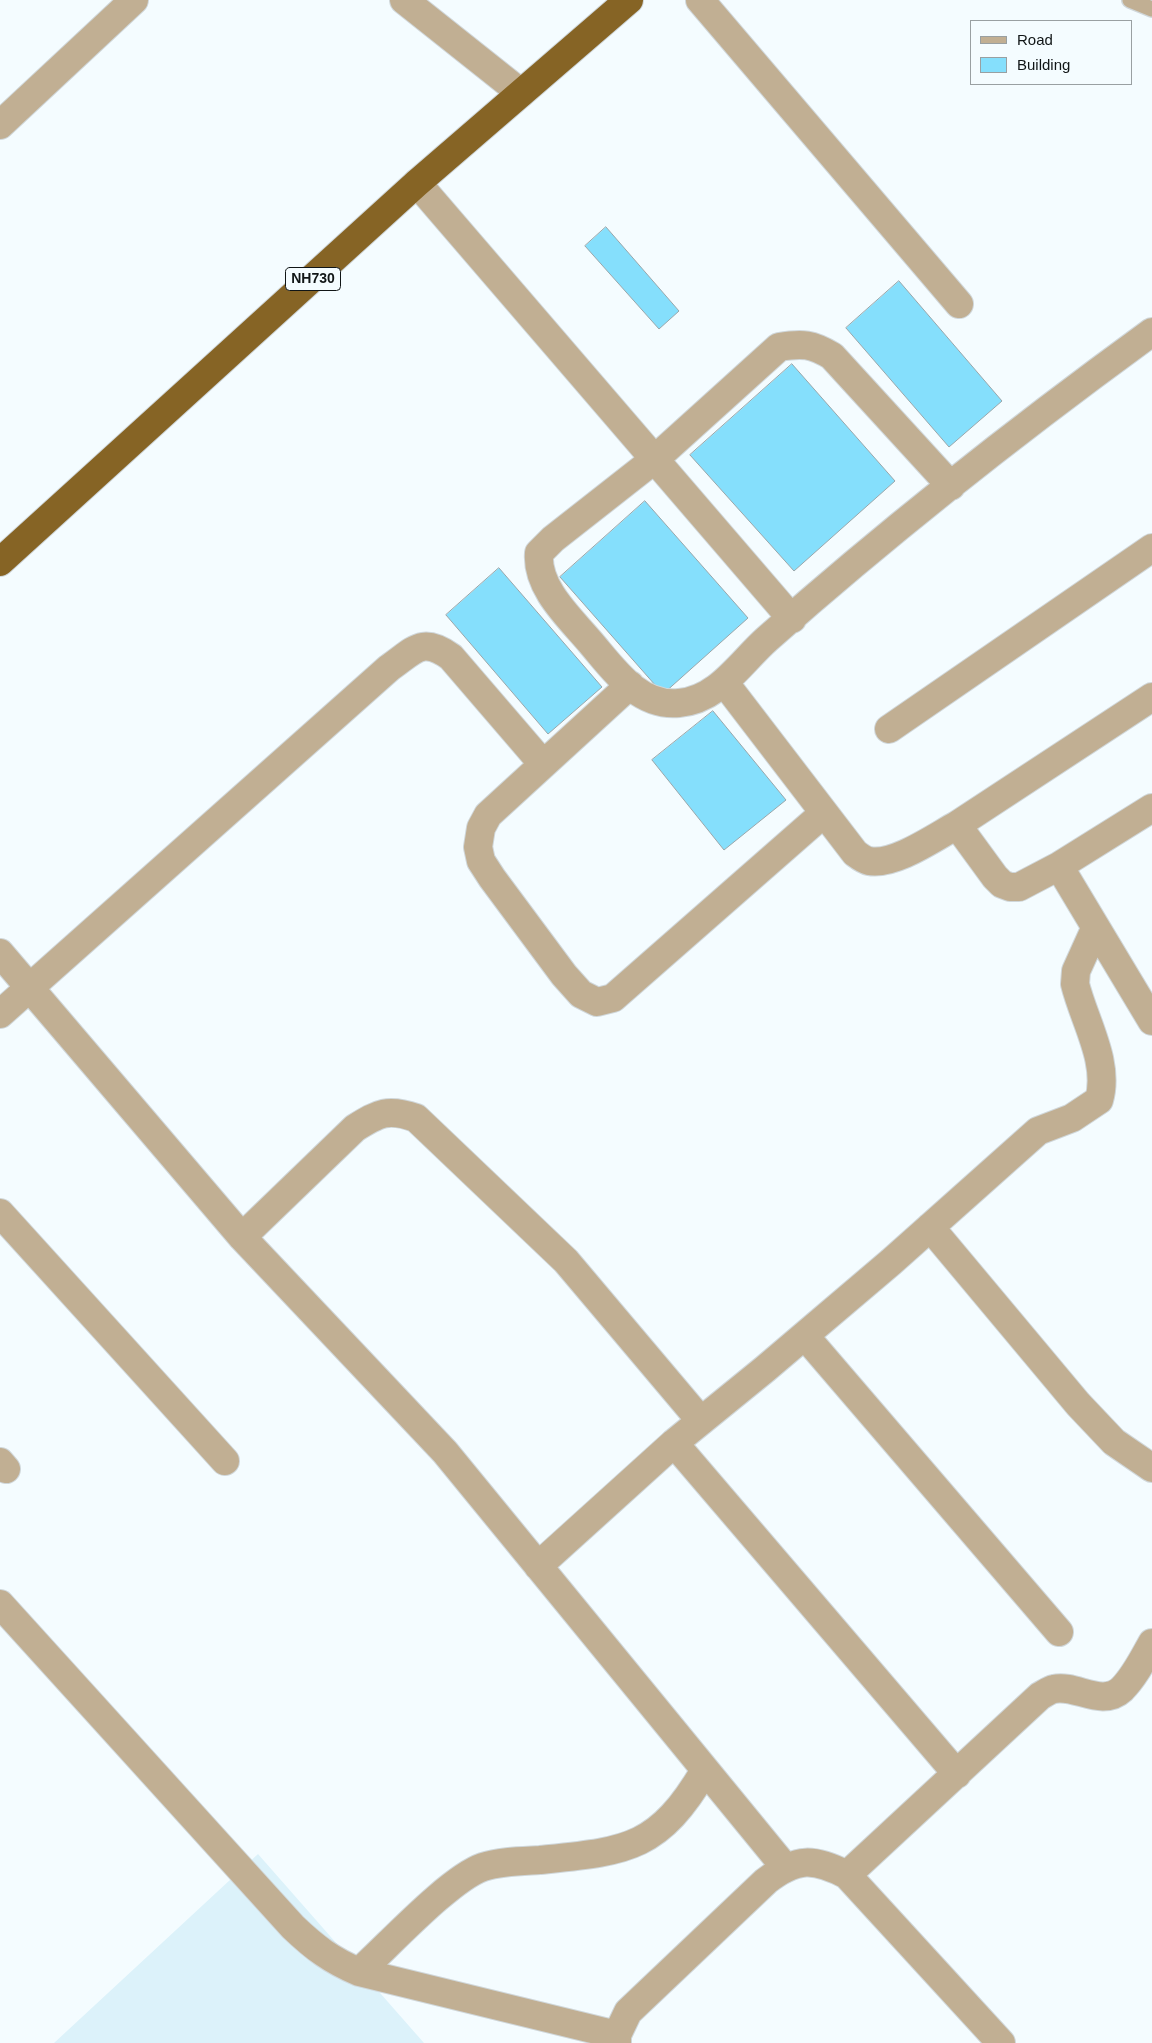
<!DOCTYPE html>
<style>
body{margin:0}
#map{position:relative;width:1152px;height:2043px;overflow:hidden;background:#f4fcff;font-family:Arial,sans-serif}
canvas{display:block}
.legend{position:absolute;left:970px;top:20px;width:162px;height:65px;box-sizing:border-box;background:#f4fcff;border:1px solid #99a0a2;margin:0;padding:6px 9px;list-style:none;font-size:15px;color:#101516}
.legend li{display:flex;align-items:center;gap:10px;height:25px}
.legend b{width:25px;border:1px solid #99a0a2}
</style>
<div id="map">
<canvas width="1152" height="2043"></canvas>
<ul class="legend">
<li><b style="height:6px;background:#c1af93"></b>Road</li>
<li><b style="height:14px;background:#85dffc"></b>Building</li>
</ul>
</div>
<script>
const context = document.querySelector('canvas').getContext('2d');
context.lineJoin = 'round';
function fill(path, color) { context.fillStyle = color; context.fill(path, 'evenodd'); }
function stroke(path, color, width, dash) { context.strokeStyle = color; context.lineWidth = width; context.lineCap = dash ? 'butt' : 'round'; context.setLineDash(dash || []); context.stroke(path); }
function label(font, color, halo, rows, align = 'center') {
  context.font = font + ' Arial,sans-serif'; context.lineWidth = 4; context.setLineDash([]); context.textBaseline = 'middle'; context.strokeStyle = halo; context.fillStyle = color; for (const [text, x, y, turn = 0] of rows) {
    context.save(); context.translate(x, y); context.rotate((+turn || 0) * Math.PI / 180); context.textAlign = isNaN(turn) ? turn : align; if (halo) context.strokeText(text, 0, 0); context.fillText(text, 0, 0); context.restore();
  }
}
fill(new Path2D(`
 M258 1854 424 2043H54Z`), '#dcf2fa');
const building = new Path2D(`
 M606 227 679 311 659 329 585 246Z
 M899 281 1002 401 949 447 846 328Z
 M792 364 895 481 794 571 690 455Z
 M645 501 748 618 663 694 560 577Z
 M499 568 602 687 548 734 446 615Z
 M713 711 786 800 724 850 652 760Z`);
fill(building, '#85dffc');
stroke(building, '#99a6aa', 1);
const service = new Path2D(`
 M1130 0 1152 9`);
const minor = new Path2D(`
 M404 0 521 93
 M700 0 959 304
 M0 125 134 0
 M417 183 792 619
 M951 486 832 356C812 344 803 343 779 347L655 459 553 539 539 553C536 588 570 618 591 643 614 670 639 707 679 703 718 700 740 663 767 639 890 530 1020 428 1152 332
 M724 682 855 853C859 856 864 860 869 861 894 866 935 837 957 825L995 877 1002 884 1010 887H1019L1059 866 1152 808
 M630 685 488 815 481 828 478 847 481 861 492 878 564 975 581 994 597 1002 613 998 824 813
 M889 729 1152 548
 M957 825 1152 697
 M1059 866 1152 1021
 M0 953 242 1237 445 1452 784 1866
 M0 1014 389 668C415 650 422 636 451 657L543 764
 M0 1213 225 1461
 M930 1227 1078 1404 1114 1442 1152 1468
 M242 1237 355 1128C379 1113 388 1108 416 1118L566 1261 701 1421
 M805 1336 1059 1632
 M674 1443 957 1774
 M0 1462 6 1469
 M538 1566 674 1443 765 1369 891 1262 1038 1131 1072 1118 1099 1100C1110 1062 1084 1021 1075 984L1076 971 1095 929
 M0 1604 293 1927C315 1948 331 1960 359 1972L617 2035
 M847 1875 1040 1696C1044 1694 1049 1690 1054 1689 1076 1684 1102 1708 1122 1689 1135 1676 1143 1659 1152 1643
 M359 1972C388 1946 449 1879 483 1867 501 1861 521 1861 540 1860 627 1851 658 1850 705 1770
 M617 2043V2035L628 2012 766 1881C797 1857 814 1858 847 1875L1001 2043`);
const trunk = new Path2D(`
 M0 562 417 183 629 0`);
stroke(service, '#d0d7da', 18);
stroke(minor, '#d0d7da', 30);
stroke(trunk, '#d0d7da', 30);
stroke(service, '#c1af93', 15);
stroke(minor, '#c1af93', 28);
stroke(trunk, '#866425', 28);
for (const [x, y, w] of [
 [313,279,55]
]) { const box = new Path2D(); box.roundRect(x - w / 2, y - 11.5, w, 23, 4); context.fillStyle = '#f4fcff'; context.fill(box); stroke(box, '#101516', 1); }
label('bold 14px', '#101516', null, [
 ["NH730",313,279]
]);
</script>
